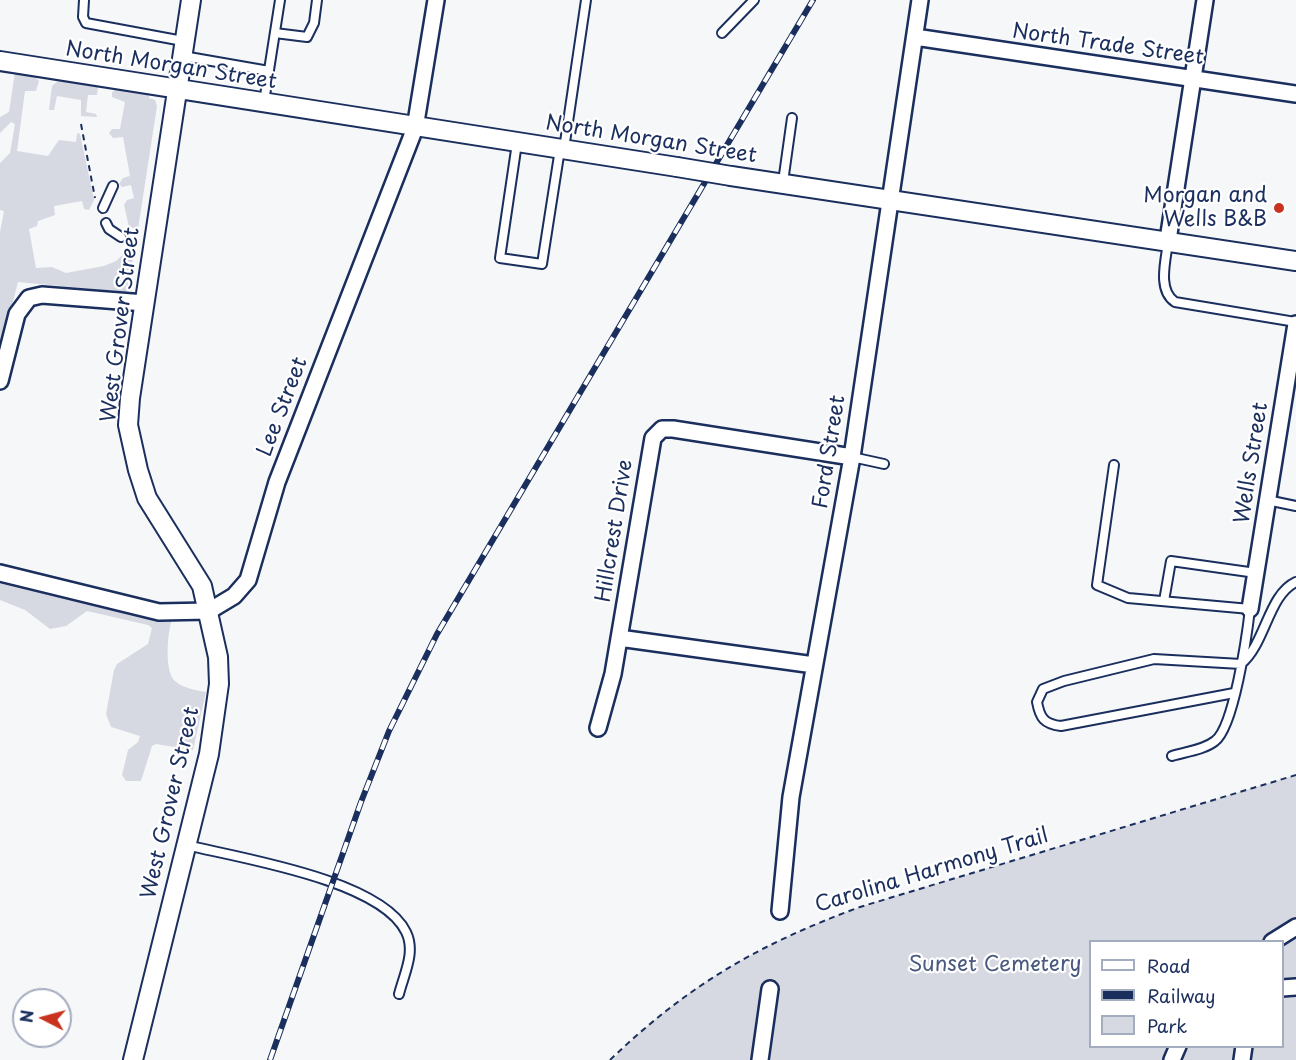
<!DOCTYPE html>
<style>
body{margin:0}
#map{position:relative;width:1296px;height:1060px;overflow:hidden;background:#f6f7f9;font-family:"Playpen Sans",sans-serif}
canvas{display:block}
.legend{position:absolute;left:1089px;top:940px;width:195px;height:108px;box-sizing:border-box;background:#fff;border:2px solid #a4acbf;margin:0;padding:8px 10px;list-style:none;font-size:18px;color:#1b2f5e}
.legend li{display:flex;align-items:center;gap:12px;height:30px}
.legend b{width:30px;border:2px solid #a4acbf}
.north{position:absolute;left:12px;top:988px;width:60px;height:60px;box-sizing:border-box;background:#fff;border:2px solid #a4acbf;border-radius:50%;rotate:276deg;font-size:16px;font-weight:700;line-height:24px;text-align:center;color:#1b2f5e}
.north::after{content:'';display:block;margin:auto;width:21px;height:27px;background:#c8321e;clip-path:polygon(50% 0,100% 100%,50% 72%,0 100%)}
</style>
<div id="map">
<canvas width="1296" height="1060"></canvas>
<ul class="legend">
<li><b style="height:8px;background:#fff"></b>Road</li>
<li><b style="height:8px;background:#1b2f5e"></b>Railway</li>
<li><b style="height:16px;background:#d6d9e2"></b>Park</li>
</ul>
<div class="north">N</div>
</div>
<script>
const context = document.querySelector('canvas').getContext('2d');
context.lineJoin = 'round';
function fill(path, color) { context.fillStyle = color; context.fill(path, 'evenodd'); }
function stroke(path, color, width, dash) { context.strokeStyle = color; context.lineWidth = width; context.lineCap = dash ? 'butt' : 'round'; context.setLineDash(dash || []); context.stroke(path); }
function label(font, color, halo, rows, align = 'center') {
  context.font = font + ' "Playpen Sans",sans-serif'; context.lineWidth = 4.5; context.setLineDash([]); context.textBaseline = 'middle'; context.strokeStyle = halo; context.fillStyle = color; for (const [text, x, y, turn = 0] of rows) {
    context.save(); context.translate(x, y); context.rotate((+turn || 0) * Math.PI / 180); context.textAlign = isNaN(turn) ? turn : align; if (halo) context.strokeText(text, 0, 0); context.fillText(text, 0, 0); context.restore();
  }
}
fill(new Path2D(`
 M15 72 33 75 39 81 36 91H25L17 151 48 156 59 140 76 142 77 133 80 134 94 200 89 210 84 209 82 201 54 206 55 215 38 221 37 226 29 229 36 268 52 267 66 273 104 266 116 261 127 251 134 252 128 291 125 292 18 282 0 352V232L4 211 0 210V163L10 153 15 124 11 122 0 133V117L9 112Z
 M59 80 98 87 97 95H88L86 112 96 114 97 117 81 116V100L57 96 54 110H49L52 86Z
 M116 90 149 94V98L155 100 157 106 138 229 129 227 124 205 127 200 134 198 131 185 122 187 119 184 123 178 130 176 123 137 113 138 109 133 112 129H120L125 102 112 97V92Z
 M0 578 173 617C167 630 164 672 175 681 183 688 195 690 206 692L193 750 156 744 152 746 141 781H126L122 775 128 750 138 742 140 736 111 727 106 714 114 670 117 664 148 644 152 628 148 625 87 611 66 626 50 629 25 610 0 600Z
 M1296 775V1060H612C683 986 765 942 860 907ZM1090 942H1282V1046H1090Z`), '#d6d9e2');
const service = new Path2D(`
 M84 0 83 17 86 23 183 41
 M275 33 307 37 314 23 317 0
 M722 33 754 0
 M183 56 269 71
 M264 102 280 0
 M517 143 500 258 542 264 560 149
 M564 149 586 0
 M783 182 792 118
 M103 208 113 186
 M106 223 109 229 121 237
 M1168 242C1166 260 1157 290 1175 302L1296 322
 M852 457 884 464
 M1114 465 1097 585 1128 598 1250 609C1247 635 1234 727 1215 741 1204 750 1185 752 1172 756
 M1267 500 1296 506
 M1164 601 1171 561 1256 573
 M1234 693 1061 726C1044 724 1040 718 1037 702L1043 689 1064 681 1154 659 1241 664C1266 643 1268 595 1296 582
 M186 845C240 858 381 880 406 932 416 952 404 974 399 994`);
const minor = new Path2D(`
 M915 37 1296 94
 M1168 240 1205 0
 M0 381 17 314 29 298 42 295 145 303
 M0 573 159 612 209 611 234 596 248 580 277 482 415 128 436 0
 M1250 609 1296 324
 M619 638 814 665
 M598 728 613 674 653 438 662 429H673L852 457
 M780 911 791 797 852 457 920 0
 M1272 942 1296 927
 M1282 988 1296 987
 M760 1060 770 989
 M1172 1060 1178 1046
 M1242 1060 1244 1046`);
const tertiary = new Path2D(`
 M0 61 677 167
 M731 176 1296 261
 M133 1060 209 754 219 684 218 657 202 586 147 498 138 470 128 425 130 398 191 0`);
stroke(service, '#1b2f5e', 12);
stroke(minor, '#1b2f5e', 20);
stroke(tertiary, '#1b2f5e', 22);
stroke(new Path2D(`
 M81 124 95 198
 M610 1060C688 985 759 944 860 907L1296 775`), '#1b2f5e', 2, [6, 4.5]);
stroke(service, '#fff', 8);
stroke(minor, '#fff', 15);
stroke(tertiary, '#fff', 18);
const rail = new Path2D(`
 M270 1060 361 802 389 731 437 634 813 0`);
stroke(rail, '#1b2f5e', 6);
stroke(rail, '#fff', 4, [11]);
const tertiaryBridge = new Path2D(`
 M677 167 731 176`);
stroke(tertiaryBridge, '#1b2f5e', 22, []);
stroke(tertiaryBridge, '#fff', 18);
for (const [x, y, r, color] of [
 [1279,208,6,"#c8321e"]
]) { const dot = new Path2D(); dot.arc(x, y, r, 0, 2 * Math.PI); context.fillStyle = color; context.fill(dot); stroke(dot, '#fff', 2); }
label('21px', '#1b2f5e', '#fff', [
 ["North Trade Street",1108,45,8],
 ["North Morgan Street",171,66,9],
 ["North Morgan Street",651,140,9],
 ["West Grover Street",121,325,-83],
 ["Lee Street",283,407,-69],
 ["Ford Street",830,452,-81],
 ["Wells Street",1252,463,-81],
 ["Hillcrest Drive",615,531,-81],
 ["West Grover Street",171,803,-77],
 ["Carolina Harmony Trail",932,871,-17]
]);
label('21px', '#1b2f5e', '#fff', [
 ["Morgan and",1267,196],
 ["Wells B&B",1267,220]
], 'right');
label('21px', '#4a5a7f', '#fff', [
 ["Sunset Cemetery",995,965]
]);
</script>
